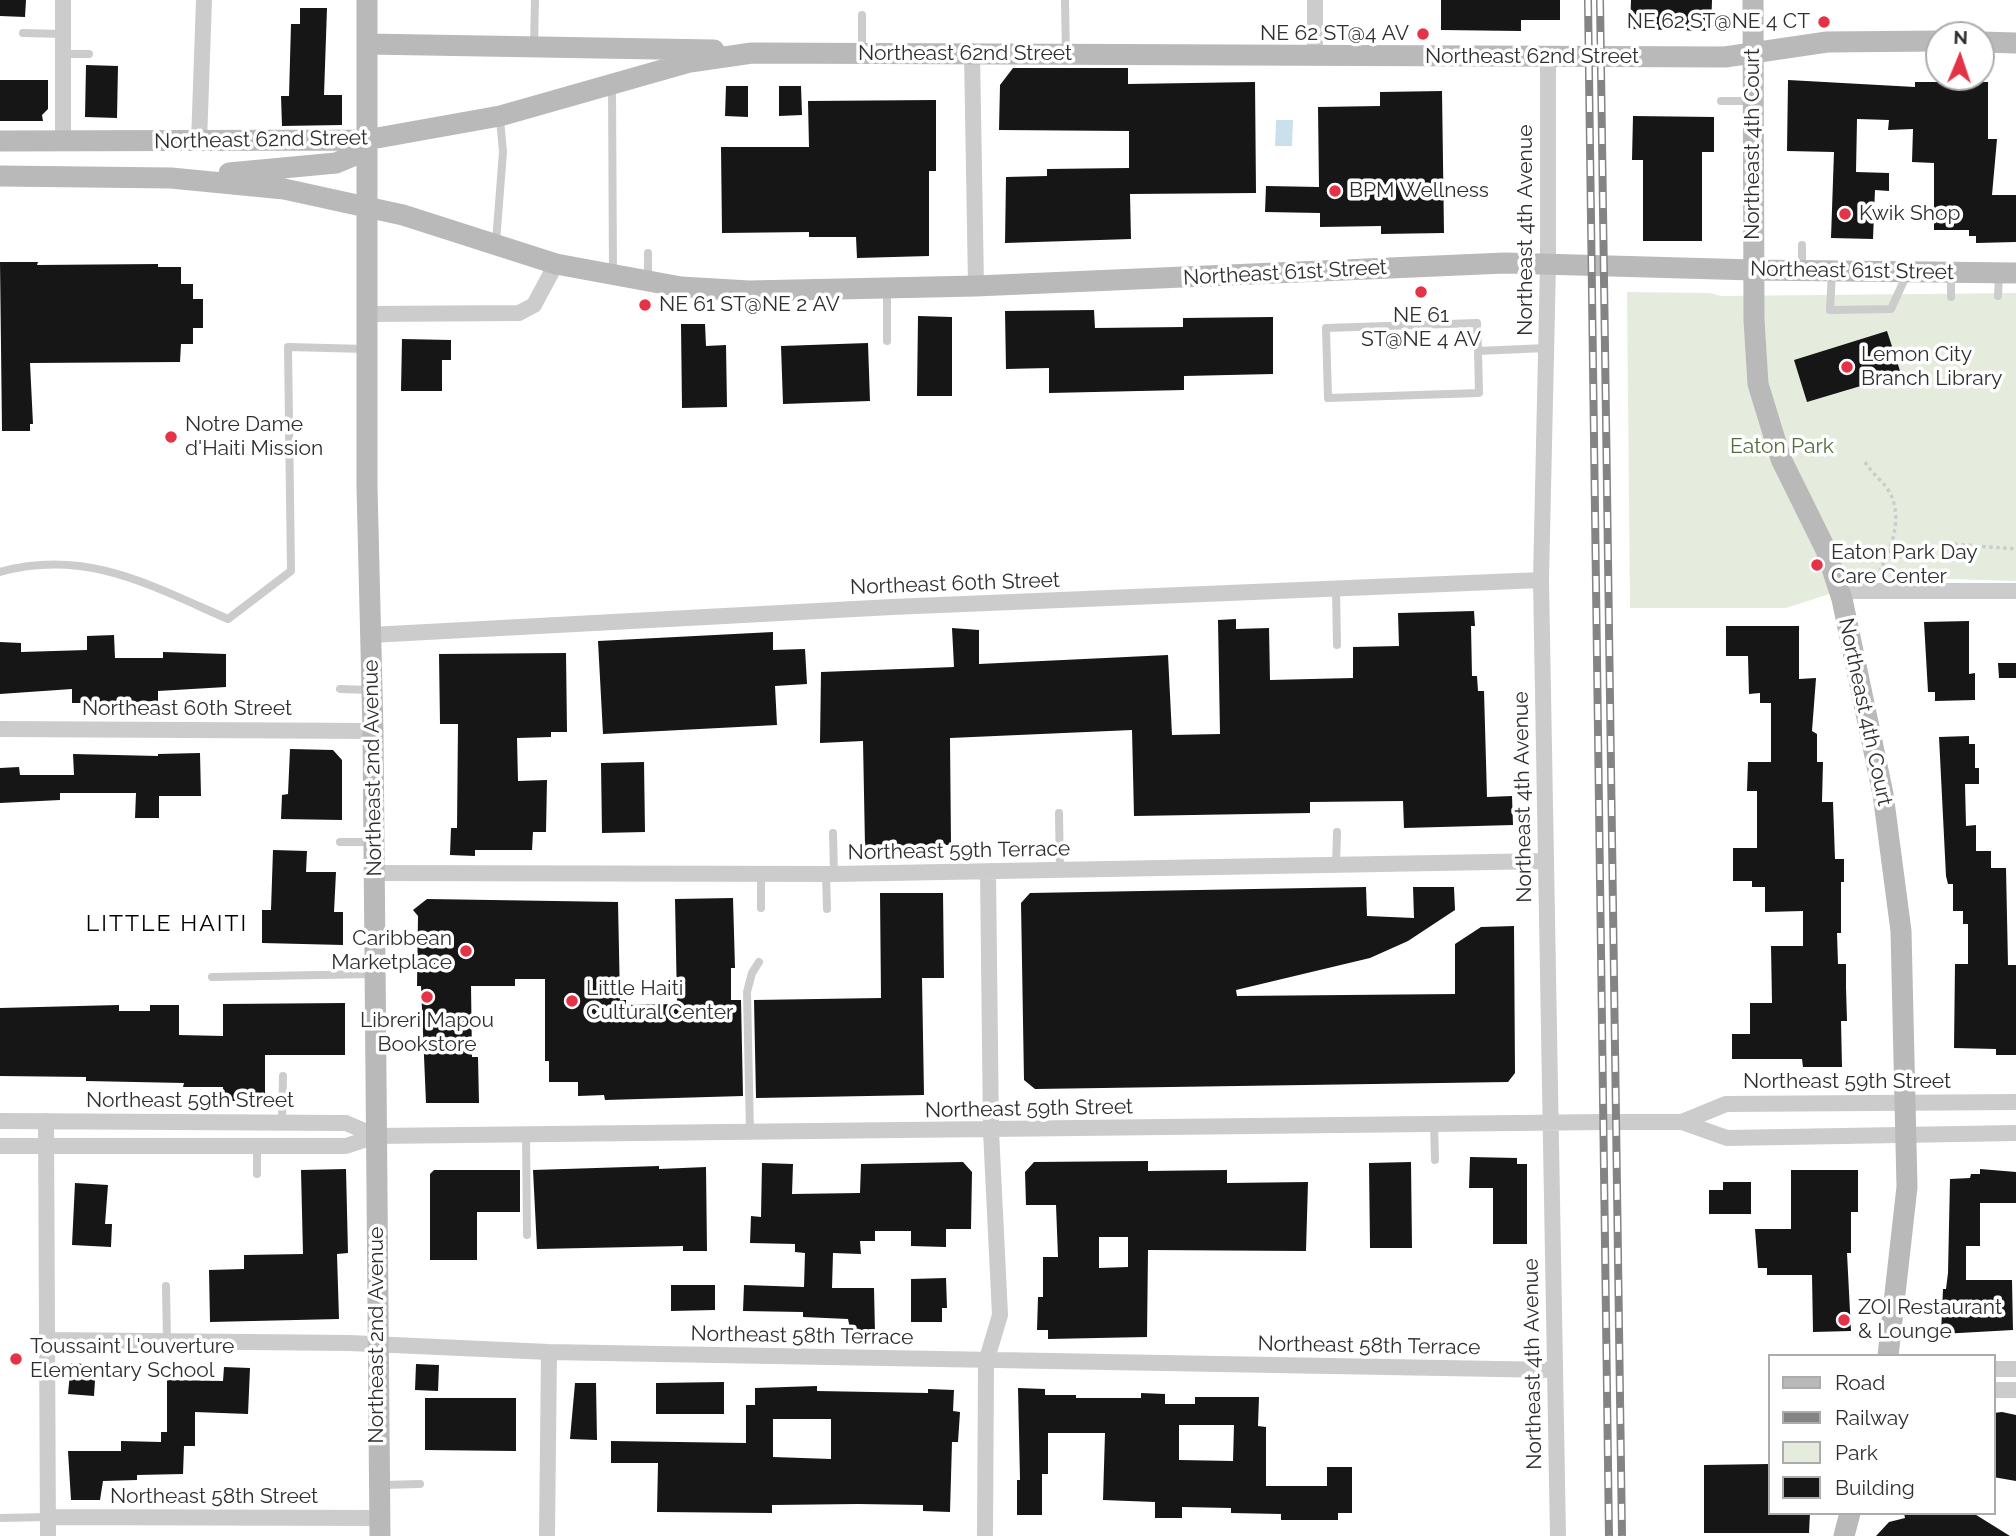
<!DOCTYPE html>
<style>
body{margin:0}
#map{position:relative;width:2016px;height:1536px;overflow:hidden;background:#fff;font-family:Raleway,sans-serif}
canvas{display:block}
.legend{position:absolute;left:1768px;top:1354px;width:228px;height:161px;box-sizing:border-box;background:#fff;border:2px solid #acacac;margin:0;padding:9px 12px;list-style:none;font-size:21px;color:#2f2f2f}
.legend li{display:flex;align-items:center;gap:14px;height:35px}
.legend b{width:35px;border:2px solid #acacac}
.north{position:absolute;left:1925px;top:21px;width:70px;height:70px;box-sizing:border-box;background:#fff;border:2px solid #acacac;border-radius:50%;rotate:2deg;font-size:19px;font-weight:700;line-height:28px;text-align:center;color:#2f2f2f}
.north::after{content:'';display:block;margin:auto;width:24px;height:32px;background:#e43346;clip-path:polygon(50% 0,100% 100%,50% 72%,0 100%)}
</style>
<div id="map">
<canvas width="2016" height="1536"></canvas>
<ul class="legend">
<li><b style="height:9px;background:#b9b9b9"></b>Road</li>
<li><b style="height:9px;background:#848484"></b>Railway</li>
<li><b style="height:19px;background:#e6ecdd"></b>Park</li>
<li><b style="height:19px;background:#161616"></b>Building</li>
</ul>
<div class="north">N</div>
</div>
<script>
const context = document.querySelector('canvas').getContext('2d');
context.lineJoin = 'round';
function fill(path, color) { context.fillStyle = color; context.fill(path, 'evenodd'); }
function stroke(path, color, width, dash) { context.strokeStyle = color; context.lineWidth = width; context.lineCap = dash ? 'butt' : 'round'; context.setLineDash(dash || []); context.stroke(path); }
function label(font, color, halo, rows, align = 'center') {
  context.font = font + ' Raleway,sans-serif'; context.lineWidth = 7; context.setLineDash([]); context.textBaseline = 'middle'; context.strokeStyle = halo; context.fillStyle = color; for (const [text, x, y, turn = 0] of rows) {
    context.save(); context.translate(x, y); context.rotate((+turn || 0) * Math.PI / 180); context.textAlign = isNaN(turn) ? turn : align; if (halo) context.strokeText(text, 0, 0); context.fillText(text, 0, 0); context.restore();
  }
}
fill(new Path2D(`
 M1627 292 1710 293 1721 296 2016 293V581L1882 577 1786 608H1630Z`), '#e6ecdd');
fill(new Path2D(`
 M1276 120H1293L1292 146H1275Z`), '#cae0ec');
fill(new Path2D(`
 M0 0H26L25 17 0 16Z
 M1441 0H1560V20H1521V31L1441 30Z
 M1631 0H1712L1711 31 1630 29Z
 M300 8H327L324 95H342V125L282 126 281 96H289L291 24H300Z
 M86 65 118 66 117 118 85 117Z
 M1013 68H1128V84L1255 82 1256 193 1130 194 1131 239 1005 243 1006 177 1047 176V169L1129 168V131L999 130 1000 85Z
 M0 80H48V109L42 115 43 121H0Z
 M1788 80 1915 87V82H1988V139H1997L1992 195H2016V242L1976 243V236H1969V230H1934V163L1912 162 1913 129 1888 130 1889 120 1857 119 1856 172 1889 173V191L1875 190 1873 239 1831 238 1834 152 1787 151Z
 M726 86H748V117L725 116Z
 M779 86H801L802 115 779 116Z
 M1442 91 1444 233 1381 234V226L1320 227V213L1265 212 1266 186 1319 187 1318 107 1380 106V92Z
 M936 100V171H929V256L857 258 856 237H809V232L722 233 721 147H809L808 101Z
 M1633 116 1714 117V152H1702V241H1643V160H1632Z
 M0 262H38L37 265 158 264V267H181V284H193V299H203V328H193V344H181L180 362 30 363 33 424H30V431H2Z
 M1094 310 1095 328 1183 327V318L1273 317V374L1184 376V390L1049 393V368L1006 369 1005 311Z
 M918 316 952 317V396H917Z
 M681 324H705L706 346 726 345 727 407 682 408Z
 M1887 331 1901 374 1807 402 1794 360Z
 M402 339 451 340V360H442V391H401Z
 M868 343 870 401 783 404 781 346Z
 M1474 611 1475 626H1471L1472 676H1477L1478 691H1484L1487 797 1512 796 1513 825 1404 828 1403 801 1310 802V813L1134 816 1132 730 950 738 951 845 865 846 863 741 820 743 821 672 954 667 952 628 979 630V664L1168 655 1172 735 1220 734 1218 620 1236 619V629L1269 628 1270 680 1353 678V647L1399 646 1398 613Z
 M1969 621V674L1975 673V700L1935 701V692H1928L1924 622Z
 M1726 626H1799V679L1816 678 1812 731 1817 734V762H1823L1822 802H1833L1835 859H1844V882H1841V933H1837L1838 964H1846V988L1847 1021H1841L1842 1067H1803L1802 1059H1732V1034H1750V1003H1772L1771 946H1803V911L1765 912V887H1752V881H1733V848H1757V791H1747L1748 762H1771V703H1760V693L1749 694 1748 656H1726Z
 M773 632V650L805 649 807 684 775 686 777 725 603 734 598 641Z
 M114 635 115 658H163V652L226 654V687L158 691V701L108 703H72V689L0 694V642L21 643V652L87 650V636Z
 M566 653 567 732H551V737L517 738 518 781 547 780 546 832H533L532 850H475V856L450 855 451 828H457L458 724H440L439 654Z
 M1998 663H2016V678H1999Z
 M1969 736V744H1975V768H1979V784H1965L1966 826 1976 825V851H1991V868H2006L2008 965H2016V1055H1996V1049L1954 1048 1955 964H1968V924H1963V911H1953V884H1948L1946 876 1939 737Z
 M290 749 333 750 342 760V820L281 819 282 795 288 794Z
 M200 753 201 796H159V818H135L136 793H60V800L0 803V768L19 767 20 775H74L73 754 158 756V754Z
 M644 762 645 832 602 833 601 763Z
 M273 850 307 851 306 872H336L334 912H343V945L262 943V910H271Z
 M1366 887 1367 916 1414 918 1413 887H1454L1455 910 1408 941 1370 958 1236 990 1237 996 1455 994V944L1481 927 1514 926 1515 1073 1508 1082 1035 1089 1024 1080 1021 903 1030 893Z
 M880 893H943L944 978H922L924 1095 756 1098 754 1000 881 998Z
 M733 898 735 968H731V1000H741L743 1096 605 1100 604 1095 578 1096V1082H549V1061H545V979H515V986H471L472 1057H478L479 1103H426L421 986H417L418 916 413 910 427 899 618 902 620 1000H626V1005L677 1004 675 899Z
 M345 1003V1055H265V1101H222L223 1087H183L184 1083 86 1081V1077L0 1076V1008L119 1005V1011H150V1005H179V1035L223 1036V1004Z
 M1470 1157 1517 1158V1164H1527V1244H1493V1188H1469Z
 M1148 1161V1171L1227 1170V1183L1308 1182 1306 1251 1148 1250 1147 1337 1048 1339V1330H1037L1038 1297H1043V1257H1058L1056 1205H1026L1025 1172 1034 1162ZM1099 1237H1128V1267L1099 1268Z
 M963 1162 972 1172 971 1229H946V1247L911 1246V1231H875V1241H860L861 1254 833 1253 832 1288H874L875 1333H851L848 1319 803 1317V1312L743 1311 744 1285 804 1287 805 1253 795 1252V1244L750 1243 751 1216 761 1217 762 1163 793 1164 792 1194 860 1193 861 1164Z
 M1411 1162 1412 1248H1370L1369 1163Z
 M659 1166V1169L706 1167 707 1251H683V1246L537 1249 533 1170Z
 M346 1169 348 1253 337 1254 339 1319 210 1322 209 1270 244 1269V1255L303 1254 301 1170Z
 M1980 1169 2016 1172V1203H1980V1246H1966V1280H2012L2013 1330 1941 1334 1943 1289H1946L1948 1273 1950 1179 1970 1178 1971 1174H1980Z
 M434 1170H520V1212H477V1260H430V1174Z
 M1791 1170H1858V1212H1851V1253H1847L1851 1331 1813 1332 1812 1275H1767V1268H1758L1755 1229H1791Z
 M1723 1182H1751V1214H1709V1190H1723Z
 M75 1183 108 1185 105 1224H112L111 1247 72 1245Z
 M946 1278 947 1308H942V1322H911V1279Z
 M671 1285H715V1310L671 1311Z
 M71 1363 96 1365 94 1396 68 1394Z
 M416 1364 439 1365 438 1391 415 1390Z
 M224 1367 250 1368 248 1414 195 1412V1446H184L183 1474 137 1475V1480L103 1481 100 1500H71L68 1451H121V1441L161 1442V1432H167V1380L223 1381Z
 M724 1382V1414H656V1383Z
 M575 1383H596L597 1440 570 1439Z
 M817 1386V1391L928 1393V1389L954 1390 953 1411 960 1412 958 1442H952L950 1512 923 1511V1505L858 1504 772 1505V1513L657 1512 658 1463H611V1441L746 1443V1405H755V1388ZM773 1419H831V1459L773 1457Z
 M1018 1388 1045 1389V1395H1076V1398H1141V1393L1165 1394V1404H1195V1397H1259L1258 1426 1266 1427V1486H1327V1467H1352V1513H1338V1520H1281V1514L1231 1513V1508L1182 1507V1518H1155V1502L1103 1500 1105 1433H1048V1474H1042V1515H1017V1480H1020ZM1179 1425H1234L1233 1461 1179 1460Z
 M425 1398H516V1451L425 1450Z
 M2002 1412 2016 1415V1481L1993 1477V1413Z
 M1769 1464V1513H1810L1809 1533H1704V1465Z
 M1904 1513H1973L2010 1536H1876L1889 1522 1905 1518Z`), '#161616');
stroke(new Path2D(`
 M1865 462C1871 472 1880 479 1887 488 1904 513 1893 546 1880 570
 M1886 559 1951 544 2016 549`), '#ccc', 3.5, [3.5, 3.5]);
stroke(new Path2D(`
 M1065 0 1066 54
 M23 33 63 34
 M534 46 535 0
 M862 53V15
 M63 54H89
 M612 87 613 274
 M1721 101H1752
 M496 242 503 152 500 119
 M648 253V279
 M1802 270V245
 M1832 272 1830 310 1891 309 1907 274
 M887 288V341
 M1998 296 1999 275
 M1951 297V275
 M1478 351 1479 393 1328 398 1326 328 1477 323 1478 351 1546 348
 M0 572C86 548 152 586 228 619L291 571 288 347 366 349
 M1336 588 1337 645
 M340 689 369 690
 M1059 813 1060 871
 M833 833 834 874
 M340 842H372
 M1336 865 1337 832
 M826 874 827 909
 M761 908V874
 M212 977 374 974
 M282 1122 283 1076
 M1434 1124 1435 1160
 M750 1133 747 992 752 973 759 962
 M526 1135 527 1235
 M257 1174V1146
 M166 1286 167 1342
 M382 1485 420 1484
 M0 1518 48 1517`), '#ccc', 8);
stroke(new Path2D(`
 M63 0V141
 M972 53 976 286
 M1315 57V0
 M1548 58V264L1541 580 1558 1536
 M199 142 204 0
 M367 314 519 313 534 305 556 264
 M1839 591H2016
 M371 635 892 607 1541 580
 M0 729 373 731
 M374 873 834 874 1545 861
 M0 1121 346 1123 376 1136
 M46 1121 48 1536
 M1682 1122 1726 1104 2016 1102
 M0 1146H346L376 1136 1603 1122H1682L1727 1138 2016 1133
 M48 1340 349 1343 549 1352 1554 1370
 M1993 1369H2016
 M1993 1390H2016
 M48 1517 379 1518
 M547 1536 549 1352
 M985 1536 986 1362 1000 1315 991 1131 988 872`), '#ccc', 16);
stroke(new Path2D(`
 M367 0V487L373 731 380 1536
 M1753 0 1754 320 1758 384 1781 459 1826 550 1842 599 1883 794 1901 931 1907 1187 1888 1356
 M1981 42 2016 43
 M367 44 714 50
 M0 141 366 140 500 116 690 62 752 53 1725 57 1827 42 1939 41
 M229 173 336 163 360 153 366 140
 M0 176 171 178 284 189 403 215 556 264 681 287 749 291 976 286 1505 263 1753 270 2016 273
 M1844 1536 1850 1513`), '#b9b9b9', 21);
const rail = new Path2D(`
 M1588 0 1609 1536
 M1600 0 1622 1536`);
stroke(rail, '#848484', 8);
stroke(rail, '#fff', 5, [16]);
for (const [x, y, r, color] of [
 [1824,22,7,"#e43346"],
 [1423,34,7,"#e43346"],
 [1335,191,7,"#e43346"],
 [1845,214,7,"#e43346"],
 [1421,292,7,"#e43346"],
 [645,305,7,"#e43346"],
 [1847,367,7,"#e43346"],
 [171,437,7,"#e43346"],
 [1817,565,7,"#e43346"],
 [466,951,7,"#e43346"],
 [427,997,7,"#e43346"],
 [572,1001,7,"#e43346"],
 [1844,1320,7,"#e43346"],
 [16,1359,7,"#e43346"]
]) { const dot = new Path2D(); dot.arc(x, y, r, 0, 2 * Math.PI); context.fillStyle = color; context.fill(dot); stroke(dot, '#fff', 2.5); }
label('21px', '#2f2f2f', '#fff', [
 ["NE 62 ST@NE 4 CT",1810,22,"right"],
 ["NE 62 ST@4 AV",1409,34,"right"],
 ["BPM Wellness",1349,191],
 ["Kwik Shop",1859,214],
 ["NE 61 ST@NE 2 AV",659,305],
 ["NE 61",1421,316,"center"],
 ["ST@NE 4 AV",1421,340,"center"],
 ["Lemon City",1861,355],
 ["Branch Library",1861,379],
 ["Notre Dame",185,425],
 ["d'Haiti Mission",185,449],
 ["Eaton Park Day",1831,553],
 ["Care Center",1831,577],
 ["Caribbean",452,939,"right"],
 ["Marketplace",452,963,"right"],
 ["Little Haiti",586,989],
 ["Cultural Center",586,1013],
 ["Libreri Mapou",427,1021,"center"],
 ["Bookstore",427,1045,"center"],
 ["ZOI Restaurant",1858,1308],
 ["& Lounge",1858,1332],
 ["Toussaint L'ouverture",30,1347],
 ["Elementary School",30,1371]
], 'left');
label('21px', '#2f2f2f', '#fff', [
 ["Northeast 62nd Street",965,54],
 ["Northeast 62nd Street",1532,57],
 ["Northeast 62nd Street",261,140,-1],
 ["Northeast 4th Court",1753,144,-90],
 ["Northeast 4th Avenue",1526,230,-90],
 ["Northeast 61st Street",1852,271,1],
 ["Northeast 61st Street",1285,273,-3],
 ["Northeast 60th Street",955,584,-2],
 ["Northeast 60th Street",187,709],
 ["Northeast 4th Court",1865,712,78],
 ["Northeast 2nd Avenue",373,768,-91],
 ["Northeast 4th Avenue",1523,797,-91],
 ["Northeast 59th Terrace",959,851,-1],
 ["Northeast 59th Street",1847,1082],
 ["Northeast 59th Street",190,1101],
 ["Northeast 59th Street",1029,1109,-1],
 ["Northeast 2nd Avenue",377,1335,-90],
 ["Northeast 58th Terrace",802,1336,1],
 ["Northeast 58th Terrace",1369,1346,1],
 ["Northeast 4th Avenue",1533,1364,-91],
 ["Northeast 58th Street",214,1497]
]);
label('21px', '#546b3c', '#fff', [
 ["Eaton Park",1782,447]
]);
context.letterSpacing = '2px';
label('23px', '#000', '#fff', [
 ["LITTLE HAITI",167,924]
]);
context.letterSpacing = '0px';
</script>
